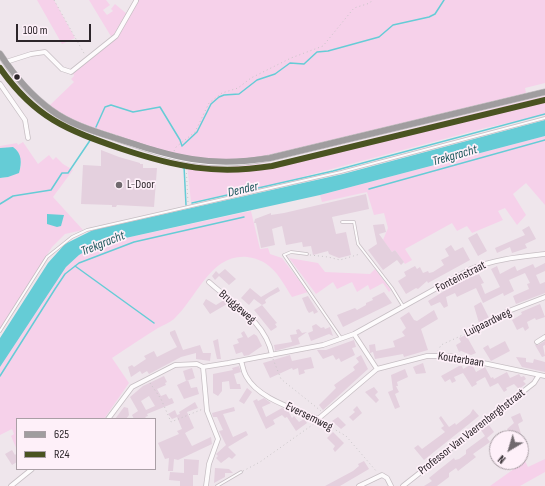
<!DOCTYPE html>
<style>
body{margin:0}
#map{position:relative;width:545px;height:486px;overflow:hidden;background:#efe6ec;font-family:"Sofia Sans Condensed",sans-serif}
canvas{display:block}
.legend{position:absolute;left:16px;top:418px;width:140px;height:52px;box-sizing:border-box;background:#fef0f9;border:1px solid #aa9fa6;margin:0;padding:5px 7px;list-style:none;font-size:12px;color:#2c252a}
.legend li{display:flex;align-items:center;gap:8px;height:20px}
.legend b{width:20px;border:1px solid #aa9fa6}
.north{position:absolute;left:489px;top:430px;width:40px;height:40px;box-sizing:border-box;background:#fef0f9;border:1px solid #aa9fa6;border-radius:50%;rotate:218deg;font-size:11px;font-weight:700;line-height:16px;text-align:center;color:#2c252a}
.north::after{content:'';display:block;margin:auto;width:14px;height:18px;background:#70696e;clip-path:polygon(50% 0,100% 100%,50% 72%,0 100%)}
.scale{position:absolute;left:16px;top:24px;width:75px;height:18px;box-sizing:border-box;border:2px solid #2c252a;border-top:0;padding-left:5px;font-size:12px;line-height:14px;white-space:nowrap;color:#2c252a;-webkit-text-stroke:3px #fef0f9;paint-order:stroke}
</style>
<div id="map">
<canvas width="545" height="486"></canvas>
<ul class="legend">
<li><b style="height:5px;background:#a09d9f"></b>625</li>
<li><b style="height:5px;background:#4a5321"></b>R24</li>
</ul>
<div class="north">N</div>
<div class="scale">100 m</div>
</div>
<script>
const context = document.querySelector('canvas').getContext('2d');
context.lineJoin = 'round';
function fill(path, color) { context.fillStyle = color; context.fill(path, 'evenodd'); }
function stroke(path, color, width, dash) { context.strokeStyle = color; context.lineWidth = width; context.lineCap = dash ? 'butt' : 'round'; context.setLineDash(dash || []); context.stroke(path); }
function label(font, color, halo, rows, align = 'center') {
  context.font = font + ' "Sofia Sans Condensed",sans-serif'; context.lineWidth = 3.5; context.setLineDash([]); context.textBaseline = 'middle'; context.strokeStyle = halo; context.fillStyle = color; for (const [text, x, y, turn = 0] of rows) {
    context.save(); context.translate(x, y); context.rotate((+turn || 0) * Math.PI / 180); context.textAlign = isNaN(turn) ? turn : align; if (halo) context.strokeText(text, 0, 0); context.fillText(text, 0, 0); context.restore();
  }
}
fill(new Path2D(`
 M37 0H54L75 38 62 44Z
 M89 0H106L110 5 103 10 107 15 113 11 111 9 115 4 127 14 112 38Z
 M137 0H545V83L525 88 526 93 262 157 217 160 172 154 86 125 62 114 49 106 74 82 71 79 74 76 73 73 113 41Z
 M545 96V115L485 128 268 186 191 202 187 164 227 167 272 163Z
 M545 136V205L526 183 513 194 526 215 517 225 505 208 498 211 503 220 472 233 467 226 457 231 452 223 405 249 412 260 405 264 395 250 392 252 383 240 388 228 384 213 374 215 367 192 322 202 320 195Z
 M23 142 38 164 49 155 53 160 56 157 63 164 73 170 53 197 83 230 65 234 52 247 0 329V178L8 177 21 167C21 158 19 154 13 147L0 148V146L17 143 18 145Z
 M251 211 260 249 268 248 270 254 282 258 308 292 292 297C280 278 272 260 247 257 210 254 197 298 174 319 169 323 163 325 158 328 142 338 127 348 112 358L129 383 104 419H17V450L11 436 14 434 12 429 0 435V367L66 267 79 255 90 248 112 241Z
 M289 258 318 263 325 272 370 274 375 269 391 290 389 292 383 283 370 290 368 285 357 292 352 282 337 289 333 282 316 294Z
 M545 459V472L520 486H490L525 461 528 467Z`), '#f6d1ea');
fill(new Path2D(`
 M545 120V136L320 195 112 241 91 248 79 255 66 267 0 367V338L48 263 65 244 93 230 343 174Z
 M13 147C22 153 22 163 19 173L8 177 0 178V148Z
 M47 214 64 215 61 226 57 227 47 224Z`), '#65ccd6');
stroke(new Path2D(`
 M96 127 105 107 111 105 133 112 160 107 180 140 182 146 197 132 211 104 219 97 224 95 239 94 257 80 275 74 290 63 304 64 317 52 328 51 379 37 393 25 429 17 435 14 444 0
 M92 137 184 168
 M184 166 186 205
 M369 189 545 140
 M192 203 333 171 545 114
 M0 204 13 196 51 190 62 173H68L93 136
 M75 266 154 323
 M0 376 55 289 65 274 79 263 134 242 244 217`), '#65ccd6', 1.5);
fill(new Path2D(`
 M101 150 119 157 140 163V164H143V168H157L154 207 117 205 116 207H112V205L81 204 83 165 101 166Z
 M366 194 369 209 332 217 336 234 346 232 351 255 339 258 329 254 328 251 313 255 311 246 303 247 302 242 286 245 282 226 272 229 275 245 261 248 256 223H254L255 219 271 213V215L284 213Z
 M384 224 386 232 379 234 392 252 395 250 404 262 401 265 397 260 383 270 368 250 377 244 373 225Z
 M529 226 536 239 525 244 527 248 512 253 510 247 497 253 495 248 525 235 522 230Z
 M477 233 487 251 478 256 468 238Z
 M451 245 455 251 463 247 470 260 428 283 427 281 418 289 416 288 406 294 398 281 406 276 404 272 415 266 417 269 420 267 423 273 428 271 429 273 433 272 444 265 441 260 449 256 445 249Z
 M545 263V271L536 275 540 284 545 282V293L516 304 513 296 529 289 527 284 530 283 525 273 509 280 514 291 504 296 503 293 483 303 476 288 461 295 457 297 455 293 446 297 448 306 444 308 440 302 431 306 428 301 470 275 471 277 479 274 484 283 481 284 485 294 500 287 491 269 497 266 500 274 515 266 517 271 533 264 535 268Z
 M225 269 236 279 229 285 219 276 215 280 212 276 216 271 219 274Z
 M278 287 280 291 269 297 265 300 266 303 262 305 277 323 275 324 277 327 271 331 254 310 262 305 254 299 249 305 241 298 250 288 261 297Z
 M384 292 392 303 343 327 337 315 355 308 357 310 366 305V303L373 300 372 298Z
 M308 296 318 312 314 314 313 311 309 313 307 310 302 298Z
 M206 299 216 305 224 300 227 304 210 314 203 304Z
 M481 302 489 318 479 323 474 306Z
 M540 304 545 317 536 320 535 318 527 322 529 328 525 331 523 327 517 330 512 320 522 314 521 312Z
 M434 310 438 319 421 329 428 350 404 357 403 354 375 359 373 352 370 353 369 345 375 344 376 351 386 349 395 347 393 341 405 336 402 332 406 328 400 318 409 312 414 320 417 321Z
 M316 324 321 328 324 327 325 329 330 327 333 336 329 334 311 341 308 333 313 331 312 326Z
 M299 329 302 333 307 332 298 338 300 344 275 351 274 345 292 342 290 335 297 334 296 330Z
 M175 330 183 350 200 345 203 353H211L210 361 196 359V353L181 357 149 374 147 371 142 374 140 371 131 377 128 367 132 365 134 367 146 359 144 356 154 351 157 357 177 347 170 334V332Z
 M244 331 248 338 254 334 257 336 262 346 249 355 244 356 242 352 236 354 233 345 239 343 237 339 243 337 241 333Z
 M466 335 476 353 471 355 461 351 459 352 456 345 461 342 459 338Z
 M218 339 221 359H217L213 341Z
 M354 340 356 347 352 348 355 355 341 362 339 358 336 360 333 355 323 359 317 350H326Z
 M505 341 510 351 491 361 483 348 488 345 490 349Z
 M545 341V345L543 346 545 356 542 357 535 345H538Z
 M290 355 292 361 311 357 314 368 304 370 305 373 299 375 298 368 293 370 292 368 270 378 263 363Z
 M361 355 368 369 323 410 319 405 336 388 334 385 355 370 353 367 359 362 356 358Z
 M516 357 526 358V362L533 363 534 359 545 362V372L522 367Z
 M423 363 426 373 416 374 413 367Z
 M472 364 476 372 485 367 491 378 493 377 494 379 507 372 510 378 519 374 521 377 524 376 526 379 523 381 526 384 519 389 514 384 506 388 507 390 504 392 498 383 490 387 485 377 476 382 477 384 472 387 463 373 454 377 456 381 452 383 450 379 445 382 441 376 459 366H462L463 369Z
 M239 366 241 372 234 374 237 384H240L241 389H230L229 381 222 382V391L218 396 213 393V374L233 370 232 368Z
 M192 368 195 378 186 381 183 371Z
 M405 369 408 377 397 382 398 386H396L399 392 395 394 400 407 395 409 388 392 393 390 391 375Z
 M164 376 167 382 165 383 166 385 157 389 161 396 166 394 169 399 172 398 174 403 147 414 148 416 145 417 147 419H134L132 415 138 411 130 397 143 386ZM149 396 155 406 146 410 141 401Z
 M188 380 191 388 197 387 199 394 184 399 177 385Z
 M374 387 378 392 375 395 379 400 376 403 365 392Z
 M247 388 252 392 244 404 239 401Z
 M264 398 271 403 262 407 266 417 282 408 288 411 292 418 294 416 299 422 304 419 307 423 296 431 287 417 285 418 282 415 273 420 275 424 266 429 253 401 257 399 258 401Z
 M195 402 198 408 187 412 194 428 185 433 192 446 211 437 212 444 178 460 174 459 173 471H168L169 458 165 459 158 443 179 434 177 431 182 429 177 417 172 419 168 414 175 410 177 415 180 414 179 412Z
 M357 406 362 413 353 421 349 417 355 412 353 410Z
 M124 407 128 408 129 415 126 419H115Z
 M234 407 235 411 223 414 233 437 246 431 248 435 228 447 236 455 232 459 229 457 221 463 216 458 218 456 216 454 226 445 219 431 223 430 217 417H213L212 413Z
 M473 409 479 416 424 460 414 448 418 445 422 449 445 432 441 428 444 426 439 418 441 416 449 427 455 423 456 425 470 414Z
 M520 413 523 421 518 424 521 434 513 437 507 429 514 423 511 417Z
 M338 417 346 425 341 429 332 421Z
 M489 425 494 432 487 438 490 442 473 454 476 457 458 471 456 468 449 473V477L437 486H424L432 481 429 478 440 469 454 458 455 460 459 459 466 454V450L485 436 481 430Z
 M333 432 344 443 335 452 333 449 335 446 327 438Z
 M12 450 15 455 17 453V462L12 465 5 454Z
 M184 459 199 460 198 475H193V486H180V481L169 480 170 472 184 473Z
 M364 461 369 469 340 486H325L353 471 359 466 358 464Z
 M215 468 229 469 233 473H225V477L214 483Z`), '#e4d0de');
const lane = new Path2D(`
 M342 222H354L358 244 392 288 403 306
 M307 254 291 252 284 255 341 338
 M0 331 47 257 72 237 87 230 341 172 545 118
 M217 486 241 472`);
const street = new Path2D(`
 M6 62 31 54 45 52 62 69 71 72 116 36 136 1
 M0 84 25 120 28 138
 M209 282C232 303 266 322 272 355
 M506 312 545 297
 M354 334 377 369
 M537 342 545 337
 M241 361C243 366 243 371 246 376 258 399 296 409 318 419L377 369 427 356H450L545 376
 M203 367 207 411 218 439 209 464 206 486
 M108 419 132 387 175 365 197 364 203 367 228 363 323 345 354 334 471 269C495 259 519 257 545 254
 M11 486 32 469
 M359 486 382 475 387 478 391 486
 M403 486 534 383 539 375`);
const secondary = new Path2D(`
 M0 54C14 76 30 95 51 110 70 124 93 131 115 138 173 158 208 170 270 158L545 92`);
stroke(lane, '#c6bec3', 3.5);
stroke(street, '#c6bec3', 5.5);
stroke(secondary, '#c6bec3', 7);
stroke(new Path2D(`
 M54 0 85 55
 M174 151 176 147 195 132 209 103 222 93 238 88 251 78 291 58 323 46 354 8 370 3 372 0
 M186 165 188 203
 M310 255 328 257 340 260 360 254
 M438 351 441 345 478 328 502 314
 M273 359 281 379 321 411
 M150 383 161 399 171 422 203 409
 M322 422 346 436 377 472
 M243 471 260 462 315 423`), '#c9c6c8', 1, [1, 3]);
stroke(lane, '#fdfbfc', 2);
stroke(street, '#fdfbfc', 4);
stroke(secondary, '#f8f5f8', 5.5);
stroke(new Path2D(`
 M0 54C14 75 30 95 51 110 70 124 93 131 115 138 174 157 207 168 270 158L545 92`), '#a09d9f', 6);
stroke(new Path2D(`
 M0 68C35 118 67 130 122 149 176 167 215 175 272 166L545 100`), '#4a5321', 6);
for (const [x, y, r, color] of [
 [17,77,3.5,"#2c252a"],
 [119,185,4,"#70696e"]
]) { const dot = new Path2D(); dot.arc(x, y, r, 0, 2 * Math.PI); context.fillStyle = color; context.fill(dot); stroke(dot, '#fef0f9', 1.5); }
label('12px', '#2c252a', '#fef0f9', [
 ["L-Door",127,185]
], 'left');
label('12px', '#2c252a', '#fef0f9', [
 ["Fonteinstraat",461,277,-27],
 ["Bruggeweg",237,307,41],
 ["Luipaardweg",488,323,-26],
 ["Kouterbaan",461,360,9],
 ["Eversemweg",309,417,26],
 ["Professor Van Vaerenberghstraat",472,432,-38]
]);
label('italic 13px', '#1d585c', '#fef0f9', [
 ["Trekgracht",455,156,-16],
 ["Dender",243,190,-13],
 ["Trekgracht",103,244,-22]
]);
</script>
